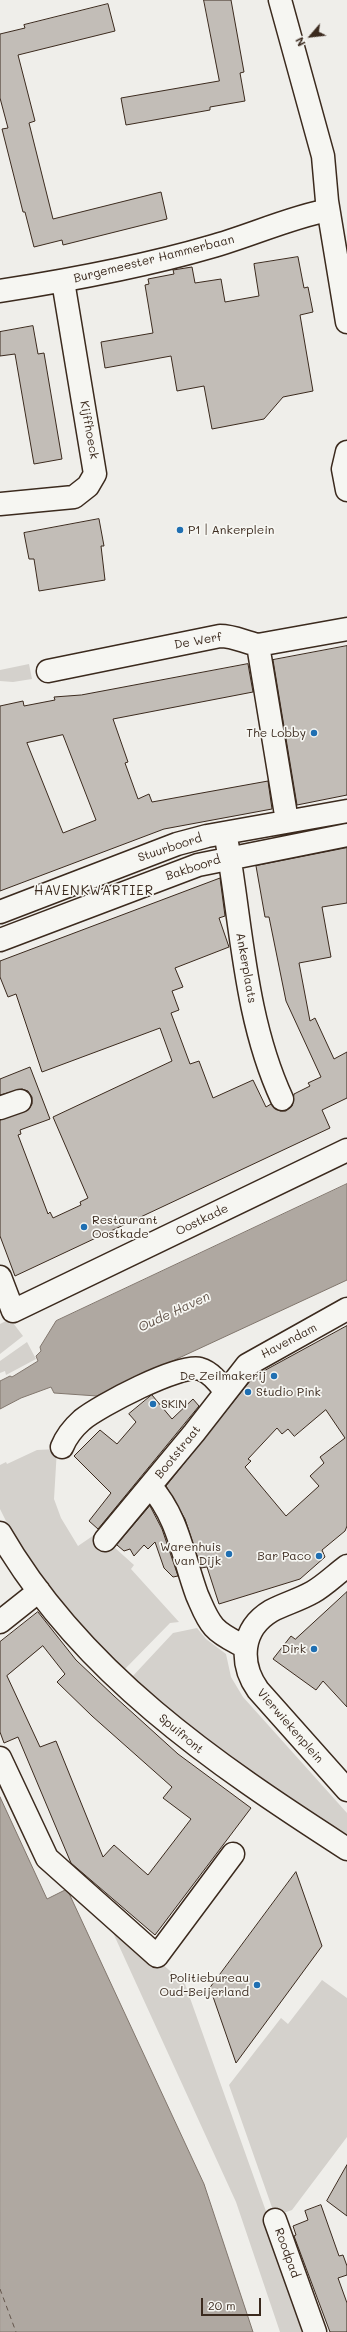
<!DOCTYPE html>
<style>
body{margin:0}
#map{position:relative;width:347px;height:2332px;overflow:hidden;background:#efeeea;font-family:Mali,sans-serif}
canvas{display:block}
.north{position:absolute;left:291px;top:16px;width:40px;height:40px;-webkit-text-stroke:3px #f6f6f2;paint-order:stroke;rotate:242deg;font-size:11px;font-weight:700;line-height:16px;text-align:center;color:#3b2a1e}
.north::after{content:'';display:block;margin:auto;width:14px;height:18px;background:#3b2a1e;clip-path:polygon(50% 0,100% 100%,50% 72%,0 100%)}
.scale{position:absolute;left:201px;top:2298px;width:60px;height:18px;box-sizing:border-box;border:2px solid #3b2a1e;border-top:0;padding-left:5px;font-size:12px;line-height:14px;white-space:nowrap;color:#3b2a1e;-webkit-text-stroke:3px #f6f6f2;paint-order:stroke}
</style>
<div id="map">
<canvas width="347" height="2332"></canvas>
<div class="north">N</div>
<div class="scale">20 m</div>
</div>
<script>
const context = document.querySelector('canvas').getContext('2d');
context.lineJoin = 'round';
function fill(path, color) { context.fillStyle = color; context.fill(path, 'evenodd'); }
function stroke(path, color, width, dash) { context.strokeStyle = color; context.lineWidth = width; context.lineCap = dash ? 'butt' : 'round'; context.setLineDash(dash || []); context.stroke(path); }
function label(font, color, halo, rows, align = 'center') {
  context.font = font + ' Mali,sans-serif'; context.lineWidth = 3.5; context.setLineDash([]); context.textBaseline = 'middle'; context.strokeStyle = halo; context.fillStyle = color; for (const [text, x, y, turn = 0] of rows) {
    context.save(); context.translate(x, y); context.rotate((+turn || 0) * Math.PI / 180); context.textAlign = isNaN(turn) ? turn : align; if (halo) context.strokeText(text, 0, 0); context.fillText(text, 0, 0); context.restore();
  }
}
fill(new Path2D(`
 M29 664 32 679 13 682 0 681V670Z
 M10 1319 23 1336 0 1354V1324Z
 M27 1342 36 1359 6 1375 5 1371 0 1373V1361Z
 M57 1449 54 1499 61 1518 78 1546 100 1531 104 1538 134 1565 131 1569 179 1622 170 1623 123 1671 50 1592 10 1529 0 1509V1465L6 1462 7 1464 37 1450Z
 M197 1628 206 1639 226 1654 231 1677 243 1697 347 1813V1837L222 1755 131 1678 173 1633Z
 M104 1913 185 1984 309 2332H280L236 2202Z
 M322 1980 347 1998V2137L292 2210 275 2216 229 2085 281 2018 288 2024Z`), '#d4d1cc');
const water = new Path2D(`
 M347 1184V1280L97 1396 54 1393 51 1387 21 1398 0 1409V1381L10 1376 12 1377 38 1361 36 1356 41 1351 40 1347 56 1321Z
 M0 1797 47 1899 67 1889 204 2184 253 2332H0Z`);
fill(water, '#afa8a1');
stroke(water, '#81766d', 1);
stroke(new Path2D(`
 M0 2289 16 2332`), '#64564c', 1, [5, 4]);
const building = new Path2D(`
 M204 0H231L244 72 240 73 245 101 210 107V110L126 125 121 98 219 81Z
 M108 4 115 31 18 55 35 121 29 123 53 219 161 192 167 219 63 245 62 240 34 247 25 212H23L2 129 8 128 0 98V34L25 28 24 25Z
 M298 257 304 288 308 287 313 312 300 315 313 391 283 397 264 419 212 429 204 386 177 391 171 356 105 368 101 342 153 333 145 285 149 284 148 279 174 274 173 270 192 267 195 283 221 279 225 302 259 296 254 264Z
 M33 326 38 354 44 353 62 459 34 464 15 354 0 356V332Z
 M99 519 104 546H101L105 580 39 591 34 559H29L24 533Z
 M347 646V795L297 805 273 660Z
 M248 664 253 692 113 719 128 762 125 763 138 799 149 794 152 802 268 781 272 809 164 829 0 891V706L23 701 24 706 55 700 54 697 81 695ZM63 735 96 820 63 833 27 743Z
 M347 848V903L322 907 331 957 299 963 310 1021 315 1018 334 1059 347 1052V1098L322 1110 330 1128 15 1276 0 1236V1120L29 1109 32 1104V1097L28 1091 22 1089 0 1095V1079L30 1067 50 1119 20 1130 21 1134 18 1135 48 1214 50 1212 53 1218 81 1205 80 1202 88 1198 53 1117 172 1061 160 1028 42 1072 16 994 8 997 0 977V961L220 878 225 916 219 918 229 947 175 968 183 987 172 991 179 1010 171 1013 190 1064 199 1061 213 1098 253 1080 266 1107 271 1104 280 1111H286L292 1106 294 1094 310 1086 308 1083 321 1077 286 1001 269 917H265L256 866Z
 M347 1326V1526L345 1531 322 1550 325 1557 300 1579 219 1604 207 1567 201 1568 185 1519 166 1486 250 1381 262 1372ZM326 1410 345 1438 320 1457 324 1463 310 1476 319 1486 286 1516 245 1467 251 1461 248 1459 277 1428 282 1434 288 1429 294 1436Z
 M152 1395 172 1419 193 1399 199 1406 98 1529 89 1521 111 1493 74 1456 100 1430 117 1444 136 1422 129 1414Z
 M150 1506 162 1529 178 1576 173 1577 164 1568 155 1542 148 1549 144 1545 134 1556 130 1549 124 1551 117 1545Z
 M347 1592V1707L323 1681 316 1690 273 1659 291 1636 295 1639Z
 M38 1612 76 1660 114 1696 178 1754 251 1808 155 1935 71 1863 18 1737 4 1743 0 1732V1642ZM43 1646 65 1674 57 1682 92 1716 172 1787 163 1798 191 1819 148 1875 114 1845 103 1857 56 1741 40 1747 7 1676Z
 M296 1872 322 1946 236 2063 210 1988Z
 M347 2165V2216L327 2201Z
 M321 2205 339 2256 343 2255 347 2266V2275L338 2278 347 2303V2332H330L294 2236 296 2235 293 2226 308 2220 305 2211Z`);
fill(building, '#c2bdb7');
stroke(building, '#3b2a1e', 1);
const minor = new Path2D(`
 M280 0 323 156 327 201 347 322
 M0 291C70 280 142 267 210 247 250 236 288 218 328 210
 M347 452 343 469 347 490
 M0 504 74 497 88 486 95 474 63 281
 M258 645 287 821
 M48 671 220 636C234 636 244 642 258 645L347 629
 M227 843C242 929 245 1019 282 1099
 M0 912 177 844 207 836 347 811
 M0 940 198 865 347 835
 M0 1108 20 1101
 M0 1277 13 1311 347 1150
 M62 1447C66 1437 73 1428 82 1420 99 1406 180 1363 200 1369 211 1372 219 1383 225 1391
 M150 1486C178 1516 183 1557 197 1595 202 1606 206 1618 214 1627 222 1636 234 1641 245 1647
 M0 1533C80 1672 215 1764 347 1849
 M105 1540 194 1433 247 1365 347 1309
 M347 1566C335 1575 325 1585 313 1592 299 1600 284 1604 271 1611 241 1629 239 1663 258 1690L347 1790
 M0 1622 39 1591
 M0 1758 47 1858 157 1956 233 1854
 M275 2220 315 2332`);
stroke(minor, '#3b2a1e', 25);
stroke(minor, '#f6f6f2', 22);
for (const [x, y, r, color] of [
 [180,530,4,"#1f6fb2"],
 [314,733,4,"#1f6fb2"],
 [84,1227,4,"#1f6fb2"],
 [274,1376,4,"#1f6fb2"],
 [248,1392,4,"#1f6fb2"],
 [153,1404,4,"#1f6fb2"],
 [229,1554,4,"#1f6fb2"],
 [319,1556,4,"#1f6fb2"],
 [314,1649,4,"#1f6fb2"],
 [257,1985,4,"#1f6fb2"]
]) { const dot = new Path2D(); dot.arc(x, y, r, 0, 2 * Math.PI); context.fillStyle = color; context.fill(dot); stroke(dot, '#f6f6f2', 1.5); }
label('12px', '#3b2a1e', '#f6f6f2', [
 ["Burgemeester Hammerbaan",154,259,-14],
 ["Kijffhoeck",89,430,80],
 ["De Werf",198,641,-10],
 ["Stuurboord",170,848,-18],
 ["Bakboord",193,868,-18],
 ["Ankerplaats",246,968,80],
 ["Oostkade",202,1220,-26],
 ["Havendam",289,1341,-28],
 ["Bootstraat",178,1452,-51],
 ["Vierwiekenplein",290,1726,49],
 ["Spuifront",181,1734,40],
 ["Roodpad",287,2253,70]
]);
label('12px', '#3b2a1e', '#f6f6f2', [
 ["P1 | Ankerplein",188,530,"left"],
 ["The Lobby",306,733],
 ["Restaurant",92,1220,"left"],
 ["Oostkade",92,1234,"left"],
 ["De Zeilmakerij",266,1376],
 ["Studio Pink",256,1392,"left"],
 ["SK!N",161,1404,"left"],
 ["Warenhuis",221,1547],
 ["van Dijk",221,1561],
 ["Bar Paco",311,1556],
 ["Dirk",306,1649],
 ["Politiebureau",249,1978],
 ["Oud-Beijerland",249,1992]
], 'right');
context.letterSpacing = '1px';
label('13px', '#3b2a1e', '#f6f6f2', [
 ["HAVENKWARTIER",94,891]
]);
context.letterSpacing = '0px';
label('italic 13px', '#64564c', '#f6f6f2', [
 ["Oude Haven",174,1312,-25]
]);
</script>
